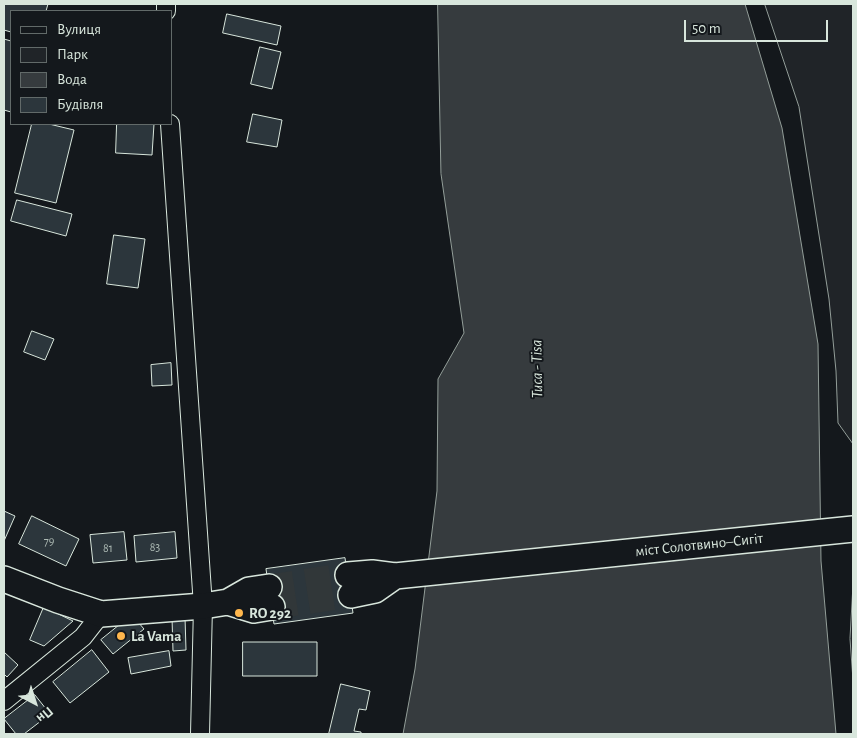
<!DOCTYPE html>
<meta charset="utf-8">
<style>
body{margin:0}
#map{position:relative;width:857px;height:738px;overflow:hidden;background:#14181c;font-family:"Alegreya Sans",sans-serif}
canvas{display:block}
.frame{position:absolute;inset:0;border:5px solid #d8e6dc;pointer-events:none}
.legend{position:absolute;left:10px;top:10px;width:162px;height:115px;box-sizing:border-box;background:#14181c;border:1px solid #626a69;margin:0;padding:6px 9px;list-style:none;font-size:15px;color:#d8e6dc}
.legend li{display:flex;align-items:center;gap:10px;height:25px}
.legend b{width:25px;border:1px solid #626a69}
.north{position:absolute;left:10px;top:678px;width:50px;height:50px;-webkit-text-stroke:4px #14181c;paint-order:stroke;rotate:140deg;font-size:14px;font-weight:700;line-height:20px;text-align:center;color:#d8e6dc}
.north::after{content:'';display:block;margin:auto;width:18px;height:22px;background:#d8e6dc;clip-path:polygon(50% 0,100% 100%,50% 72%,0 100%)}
.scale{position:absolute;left:684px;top:20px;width:144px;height:22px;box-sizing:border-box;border:2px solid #d8e6dc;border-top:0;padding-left:6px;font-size:15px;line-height:18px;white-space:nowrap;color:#d8e6dc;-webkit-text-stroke:4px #14181c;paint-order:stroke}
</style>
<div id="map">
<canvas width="857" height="738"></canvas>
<div class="frame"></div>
<ul class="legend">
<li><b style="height:6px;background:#14181c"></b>Вулиця</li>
<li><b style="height:14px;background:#202428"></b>Парк</li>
<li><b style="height:14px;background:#363b3e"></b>Вода</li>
<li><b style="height:14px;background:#2c363c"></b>Будівля</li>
</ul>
<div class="north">Пн</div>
<div class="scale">50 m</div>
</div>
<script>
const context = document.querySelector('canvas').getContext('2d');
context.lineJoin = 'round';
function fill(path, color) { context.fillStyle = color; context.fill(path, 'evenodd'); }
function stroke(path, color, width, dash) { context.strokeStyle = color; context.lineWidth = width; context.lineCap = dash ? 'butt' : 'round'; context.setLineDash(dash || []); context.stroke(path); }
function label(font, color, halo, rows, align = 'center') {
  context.font = font + ' "Alegreya Sans",sans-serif'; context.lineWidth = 4; context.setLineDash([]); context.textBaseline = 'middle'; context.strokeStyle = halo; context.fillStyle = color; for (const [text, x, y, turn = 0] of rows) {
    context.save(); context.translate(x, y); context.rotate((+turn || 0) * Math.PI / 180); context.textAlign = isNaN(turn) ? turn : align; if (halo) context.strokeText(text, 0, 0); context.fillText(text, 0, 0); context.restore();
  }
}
const green = new Path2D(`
 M765 4H853V444L838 423 836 371 829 299 799 107Z
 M853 585V680L850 639Z`);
fill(green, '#202428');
stroke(green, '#939e99', 1);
const water = new Path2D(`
 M438 4H745L782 128 818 344 821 561 836 734H403L415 669 437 491 438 379 464 333 441 174Z`);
fill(water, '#363b3e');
stroke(water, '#939e99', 1);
const building = new Path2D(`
 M4 4H48L46 11H11V32L4 30Z
 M227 14 281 26 277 45 223 33Z
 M4 39 11 41V112L4 110Z
 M260 47 281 52 272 89 251 84Z
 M253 114 282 120 277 147 247 142Z
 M32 124H49L74 130 56 203 15 193Z
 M117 124H154L152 155 116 153Z
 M17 200 72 214 66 236 11 221Z
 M114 235 145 239 138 288 107 284Z
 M32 331 54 339 45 360 24 352Z
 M171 363 172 385 152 386 151 365Z
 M4 511 15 516 4 541Z
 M32 516 79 539 66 566 19 544Z
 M124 532 127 560 93 563 90 535Z
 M175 532 177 558 136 562 134 536Z
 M345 558 353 613 274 624 266 569Z
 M44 607 73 621 44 646 30 640Z
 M132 615 144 629 113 654 101 640Z
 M185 617 186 650 173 651 172 618Z
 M243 642H317V676H243Z
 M92 650 109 672 70 703 53 682Z
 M169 651 171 666 131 674 128 658Z
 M4 652 18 665 7 677 4 674Z
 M341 684 370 691 366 710 359 709 354 731 361 732V734H329Z
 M35 695 50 714 24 734H16L4 719Z`);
fill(building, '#2c363c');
stroke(building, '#d8e6dc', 1);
stroke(new Path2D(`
 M269 587 348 575
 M272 607 351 595`), '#313739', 25, [25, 12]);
const street = new Path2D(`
 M166 4V11
 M170 124 203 606 200 734
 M4 701 83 637 101 614`);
const secondary = new Path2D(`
 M348 575 372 573 395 576 853 529
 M4 579 58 600 101 614 203 606 228 602 249 590 269 587
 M351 595 375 590 395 576
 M228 602 254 610 272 607`);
stroke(street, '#d8e6dc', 20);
stroke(secondary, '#d8e6dc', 28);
stroke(street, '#14181c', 18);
stroke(secondary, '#14181c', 25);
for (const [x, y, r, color] of [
 [239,613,5,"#ffb74d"],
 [121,636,5,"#ffb74d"]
]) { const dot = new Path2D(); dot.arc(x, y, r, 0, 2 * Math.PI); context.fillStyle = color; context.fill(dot); stroke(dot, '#14181c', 2); }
label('12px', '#adbab4', null, [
 ["79",49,541],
 ["83",155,547],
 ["81",108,548]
]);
label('15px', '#d8e6dc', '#14181c', [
 ["міст Солотвино–Сигіт",699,545,-6]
]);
label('bold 15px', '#d8e6dc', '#14181c', [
 ["RO 292",249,613],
 ["La Vama",131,636]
], 'left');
label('italic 16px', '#d8e6dc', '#14181c', [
 ["Тиса - Tisa",537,369,-91]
]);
</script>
